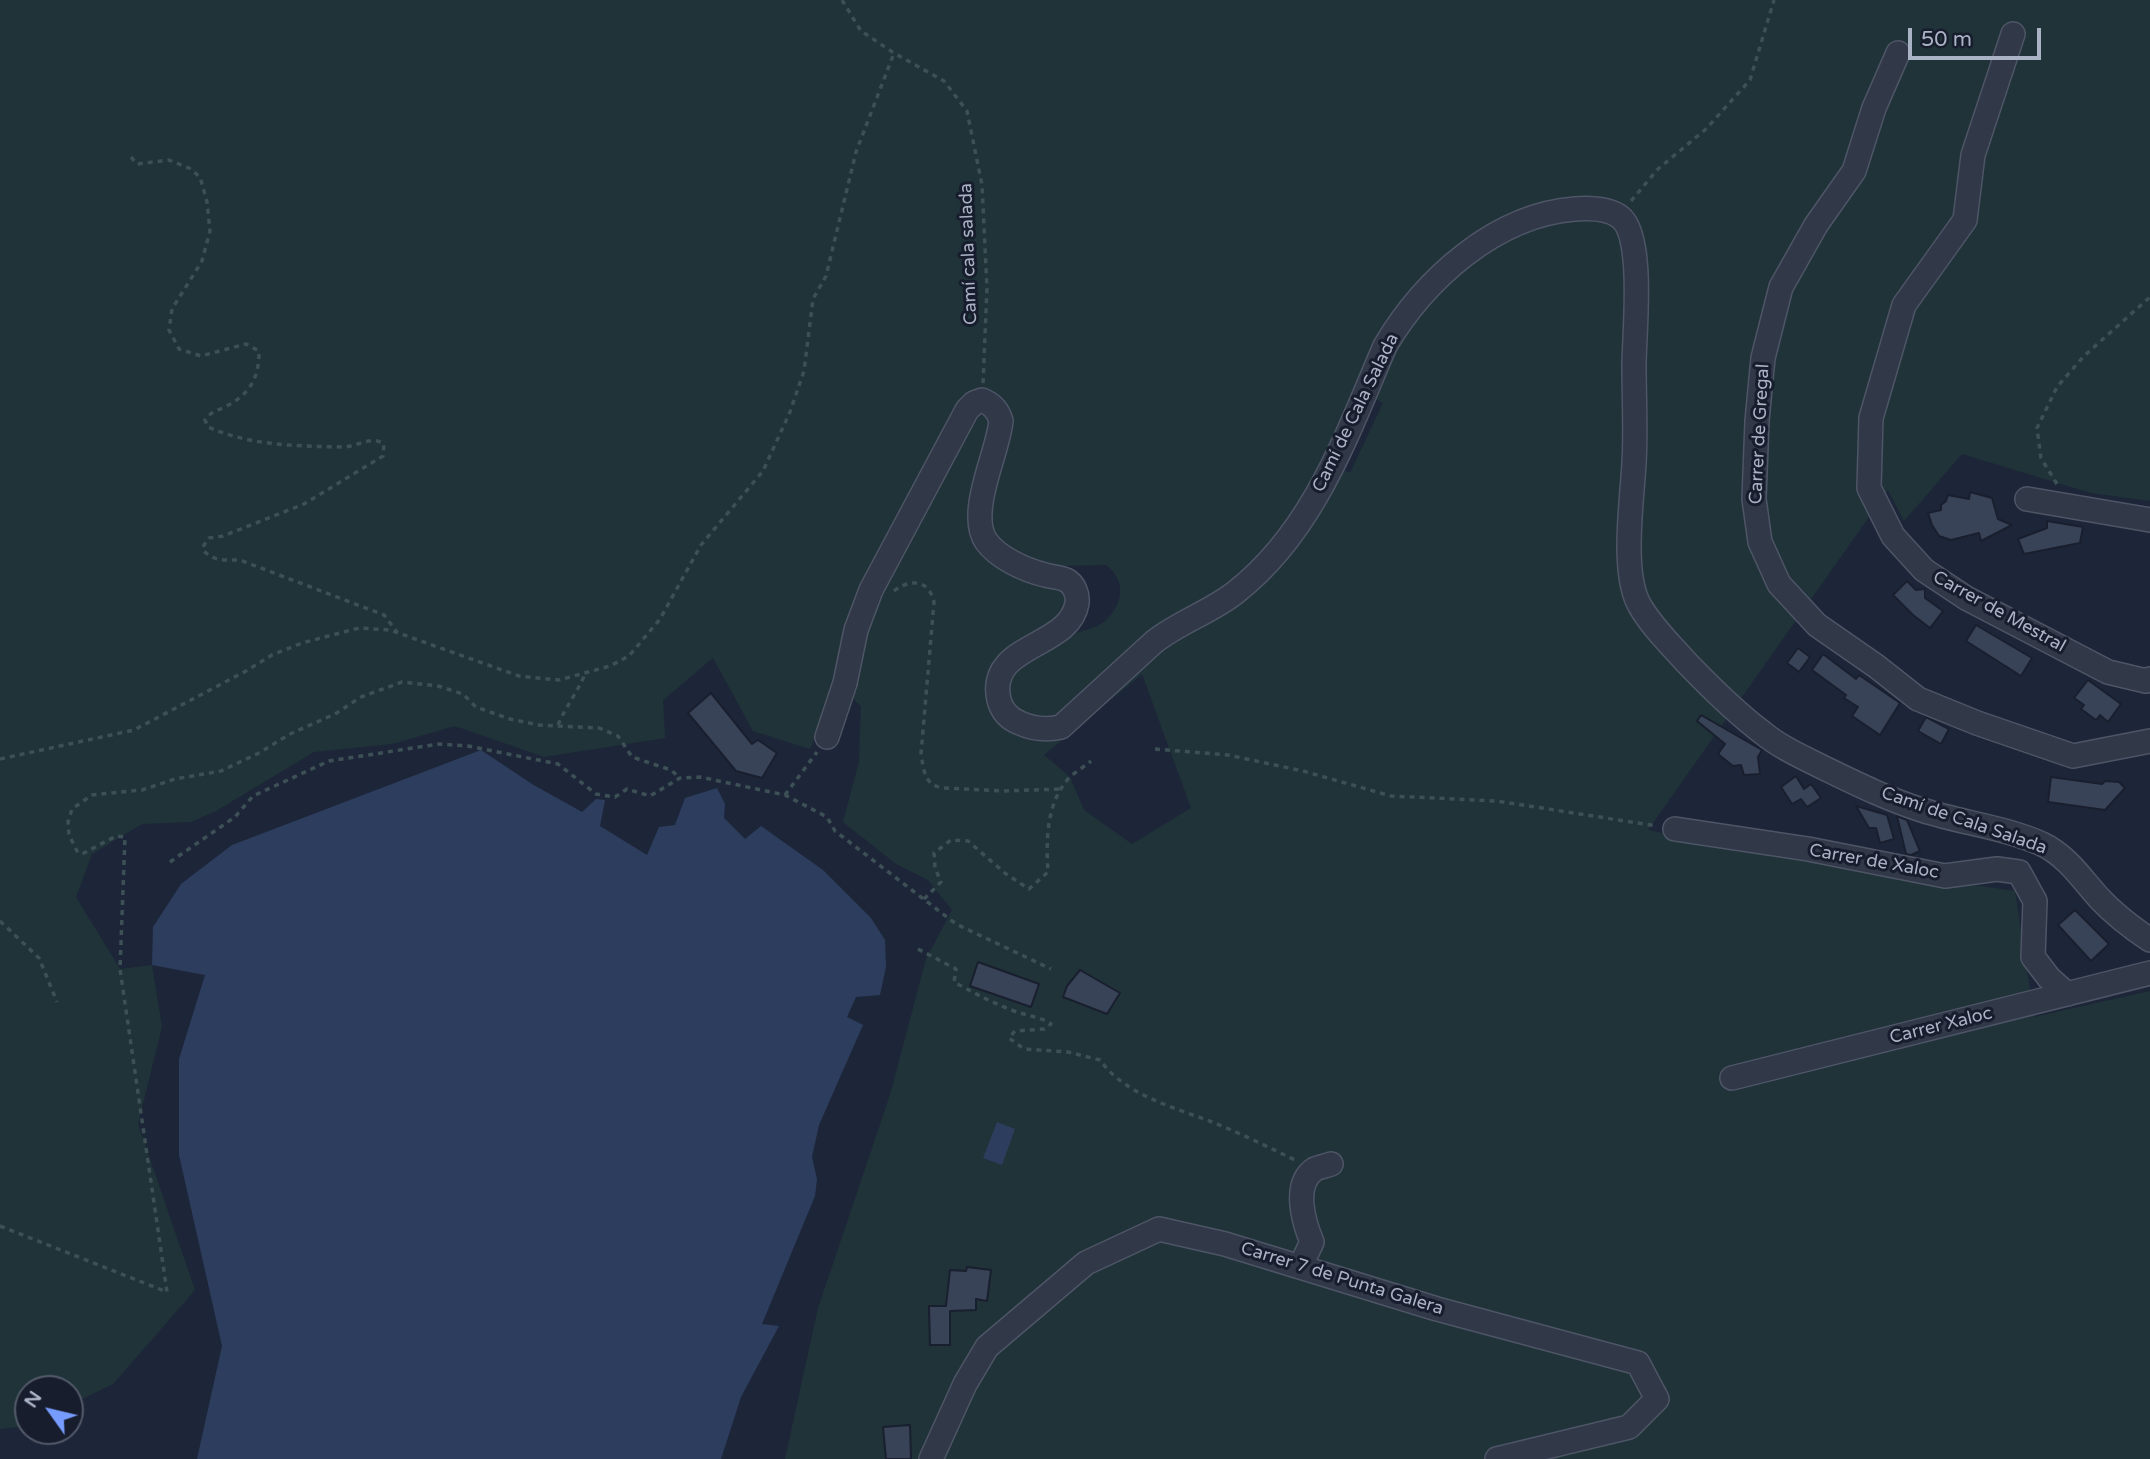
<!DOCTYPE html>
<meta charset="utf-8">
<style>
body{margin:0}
#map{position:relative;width:2150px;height:1459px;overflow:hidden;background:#1d2638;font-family:"Varela Round",sans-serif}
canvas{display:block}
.north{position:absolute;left:14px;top:1375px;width:70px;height:70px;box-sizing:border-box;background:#171d2c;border:2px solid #525969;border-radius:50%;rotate:304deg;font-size:19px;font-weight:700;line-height:28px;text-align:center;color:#aab2c5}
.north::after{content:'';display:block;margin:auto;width:24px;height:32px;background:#769cff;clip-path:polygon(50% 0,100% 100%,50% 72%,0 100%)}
.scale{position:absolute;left:1908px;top:28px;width:133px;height:32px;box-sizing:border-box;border:4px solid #aab2c5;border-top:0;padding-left:9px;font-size:21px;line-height:24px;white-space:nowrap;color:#aab2c5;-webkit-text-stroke:5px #171d2c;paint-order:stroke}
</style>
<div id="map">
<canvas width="2150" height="1459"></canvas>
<div class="north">N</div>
<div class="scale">50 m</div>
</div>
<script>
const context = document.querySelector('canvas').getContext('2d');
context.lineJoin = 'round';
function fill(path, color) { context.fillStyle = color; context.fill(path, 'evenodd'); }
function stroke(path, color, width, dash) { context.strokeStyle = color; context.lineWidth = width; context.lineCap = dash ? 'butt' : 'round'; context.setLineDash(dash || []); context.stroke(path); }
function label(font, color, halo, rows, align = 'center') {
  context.font = font + ' "Varela Round",sans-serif'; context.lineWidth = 6; context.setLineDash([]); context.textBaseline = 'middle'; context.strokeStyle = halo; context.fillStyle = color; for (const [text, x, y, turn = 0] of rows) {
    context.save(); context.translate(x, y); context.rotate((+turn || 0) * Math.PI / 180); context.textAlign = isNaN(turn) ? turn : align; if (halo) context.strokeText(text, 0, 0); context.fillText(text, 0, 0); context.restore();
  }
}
fill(new Path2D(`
 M0 0H2150V501L2091 493 1962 454 1904 521 1888 490 1648 830 1793 859 2015 891 2034 1017 2150 991V1459H785L818 1308 890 1095 926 959 952 910 928 880 896 864 843 822 859 762 861 706 847 693 831 699 810 749 753 731 713 658 663 700 665 738 544 757 455 726 392 744 314 752 216 811 191 822 142 824 92 854 76 897 120 969 152 965 162 1027 138 1124 195 1290 113 1384 70 1405V1389H28V1426L0 1429ZM1371 397 1383 403 1350 473 1338 467ZM1106 565C1126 580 1124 604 1105 621 1095 629 1080 632 1068 634L1084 597 1055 566ZM1142 674 1191 808 1132 844 1084 810 1070 777 1044 755Z`), '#1f3339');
fill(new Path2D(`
 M481 750 532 784 582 812 596 799 605 800 600 826 647 855 659 827 675 825 685 798 717 788 725 804 724 818 745 839 761 826 823 870 871 918 885 940 886 967 880 995 856 997 847 1017 863 1025 819 1125 812 1157 817 1179 815 1196 762 1324 779 1326 741 1397 721 1459H197L222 1346 179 1155V1059L205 975 152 965 153 927 181 884 232 845Z
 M997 1122 1015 1129 1002 1165 983 1158Z`), '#2d3d5e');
const building = new Path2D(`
 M1970 492 1992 498 1998 519 2012 525 1981 541 1979 533 1951 540 1939 536 1932 525 1928 513 1941 510V505L1946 501 1948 495 1969 499Z
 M2047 521 2083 527 2080 543 2024 554 2018 539 2047 528Z
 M1907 581 1916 590 1925 589V598L1943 611 1930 628 1913 615 1893 595Z
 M1976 625 2032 658 2021 676 1966 641Z
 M1798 648 1810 657 1799 672 1787 663Z
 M1823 654 1856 679 1859 675 1900 703 1880 735 1852 716 1858 707 1844 698 1846 695 1812 670Z
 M2088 680 2121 704 2108 722 2100 715 2096 720 2081 709 2084 705 2074 698Z
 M711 693 752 744 758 740 777 753 762 778 736 771 688 713Z
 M1701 715 1762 750 1758 757 1760 774 1744 775 1741 765 1733 766 1718 754 1725 744 1697 721Z
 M1926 717 1949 729 1941 744 1918 731Z
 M1796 776 1804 789 1811 784 1821 798 1807 807 1801 799 1792 804 1781 787Z
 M2051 777 2102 784 2105 781 2119 782 2125 788 2105 810 2048 802Z
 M1856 806 1887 815 1894 839 1880 843 1876 828H1869Z
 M1897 816 1907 820 1920 851 1911 855 1906 854Z
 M2075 910 2109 944 2091 961 2058 925Z
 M978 962 1039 984 1031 1007 970 986Z
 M1080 970 1120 993 1107 1014 1063 997 1067 986Z
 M967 1267 991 1270 987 1301 976 1299V1310L950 1311V1345H930L929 1306H946L950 1270 966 1271Z
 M910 1425 911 1459H886L883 1427Z`);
fill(building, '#394358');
stroke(building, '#191f2e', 2);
const minor = new Path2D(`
 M2013 34 1973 155 1965 220 1904 305 1871 418 1869 488 1893 536 1924 570 1966 598 2108 672 2146 681 2150 679
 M1898 53 1874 108 1854 171 1816 225 1781 287 1763 358 1757 421 1754 499 1760 542 1779 584 1817 625 1876 666 1918 699 1977 723 2073 756 2150 741
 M2027 499 2150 520
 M827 737 845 683 856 630 871 590 967 410 974 403 982 400C992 404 998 410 1001 421 998 453 967 512 986 541 998 558 1025 570 1045 575 1052 577 1060 577 1066 580 1074 584 1078 594 1077 603 1070 649 986 643 999 700 1002 711 1009 719 1020 723 1033 729 1047 730 1061 727L1154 642C1179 622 1211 612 1236 592 1314 531 1347 434 1385 346 1424 280 1495 215 1575 209 1589 208 1608 208 1620 217 1645 236 1634 335 1634 365 1634 398 1636 430 1634 463 1632 501 1621 574 1640 606 1652 627 1670 644 1686 662 1710 687 1735 712 1763 733 1780 747 1800 756 1820 766 1853 782 1887 799 1922 810 1962 823 2004 827 2042 844 2067 856 2081 878 2099 898 2114 914 2132 928 2150 940
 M1675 829 1808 849 1945 876 1997 869 2019 872 2035 901 2033 957 2049 978 2067 994
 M1732 1078 2150 973
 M1300 1267 1312 1242C1304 1223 1292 1184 1315 1169 1319 1167 1326 1166 1331 1164
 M931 1459 965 1384 987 1347 1086 1263 1159 1229 1225 1244 1437 1309 1638 1363 1657 1399 1629 1427 1497 1459`);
stroke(minor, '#4e5566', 26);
stroke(new Path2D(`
 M842 0 861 31 894 53 944 81 967 111 982 185 987 288 983 384
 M131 157 137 164 169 160 189 168 200 177 207 202 210 231 202 261 172 309 169 330 179 349 201 356 246 344 259 351C259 380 249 395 223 408 215 411 210 413 205 420L208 427C251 446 297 446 343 447 357 447 371 435 384 444L383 456 304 504 223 536 209 538 204 545 203 550C214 562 225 560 240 560L384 615 397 632
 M1631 201 1658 169 1706 129 1750 80 1774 0
 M2057 484 2041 458 2037 428 2057 387 2084 356 2150 297
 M894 591C911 578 929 580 934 602L921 754C924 771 924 784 942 788L1003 791 1060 789
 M558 725C566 706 577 693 585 674
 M1155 749 1228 755 1303 771 1391 796 1497 801 1657 826
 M0 759 134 730 246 671 272 655 302 643 359 628 390 630 519 676 559 680 610 666 629 656 660 619 701 545 763 471 790 412 804 371 813 299 826 276 856 152 894 53
 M785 795 817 752
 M170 862 235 817 253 796 329 761 439 744 468 746 558 764 596 794 615 797 627 789 650 796 680 778 700 777 785 795 827 817 835 831 956 924 1051 969
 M924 899 941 882 935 868 934 853 951 840 968 841 1006 874 1029 889 1048 872C1046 841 1046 803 1069 778 1075 772 1084 767 1091 761
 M0 921 39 958 57 1002
 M918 949 956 969 954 982C974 993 993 1003 1014 1011 1027 1016 1039 1016 1051 1024L1044 1029 1015 1031 1009 1038 1024 1049 1068 1052 1100 1060C1125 1095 1173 1107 1212 1122 1240 1133 1268 1147 1295 1160
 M0 1226 167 1292 120 969 125 837 116 836 84 853H78L69 835 68 822 72 809 92 795 142 790 175 779 221 771 259 753 290 734 335 714 361 697 402 682 438 686 463 694 476 707 510 719 539 725 599 728 618 736 632 757 671 770 680 778`), '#3d5056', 3.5, [5, 5]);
stroke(minor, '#313848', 23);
label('18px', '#aab2c5', '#171d2c', [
 ["Camí cala salada",969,254,-92],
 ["Camí de Cala Salada",1356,413,-64],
 ["Carrer de Gregal",1760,434,-87],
 ["Carrer de Mestral",1999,612,29],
 ["Camí de Cala Salada",1964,821,19],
 ["Carrer de Xaloc",1874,862,10],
 ["Carrer Xaloc",1941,1026,-14],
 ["Carrer 7 de Punta Galera",1342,1279,17]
]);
</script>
